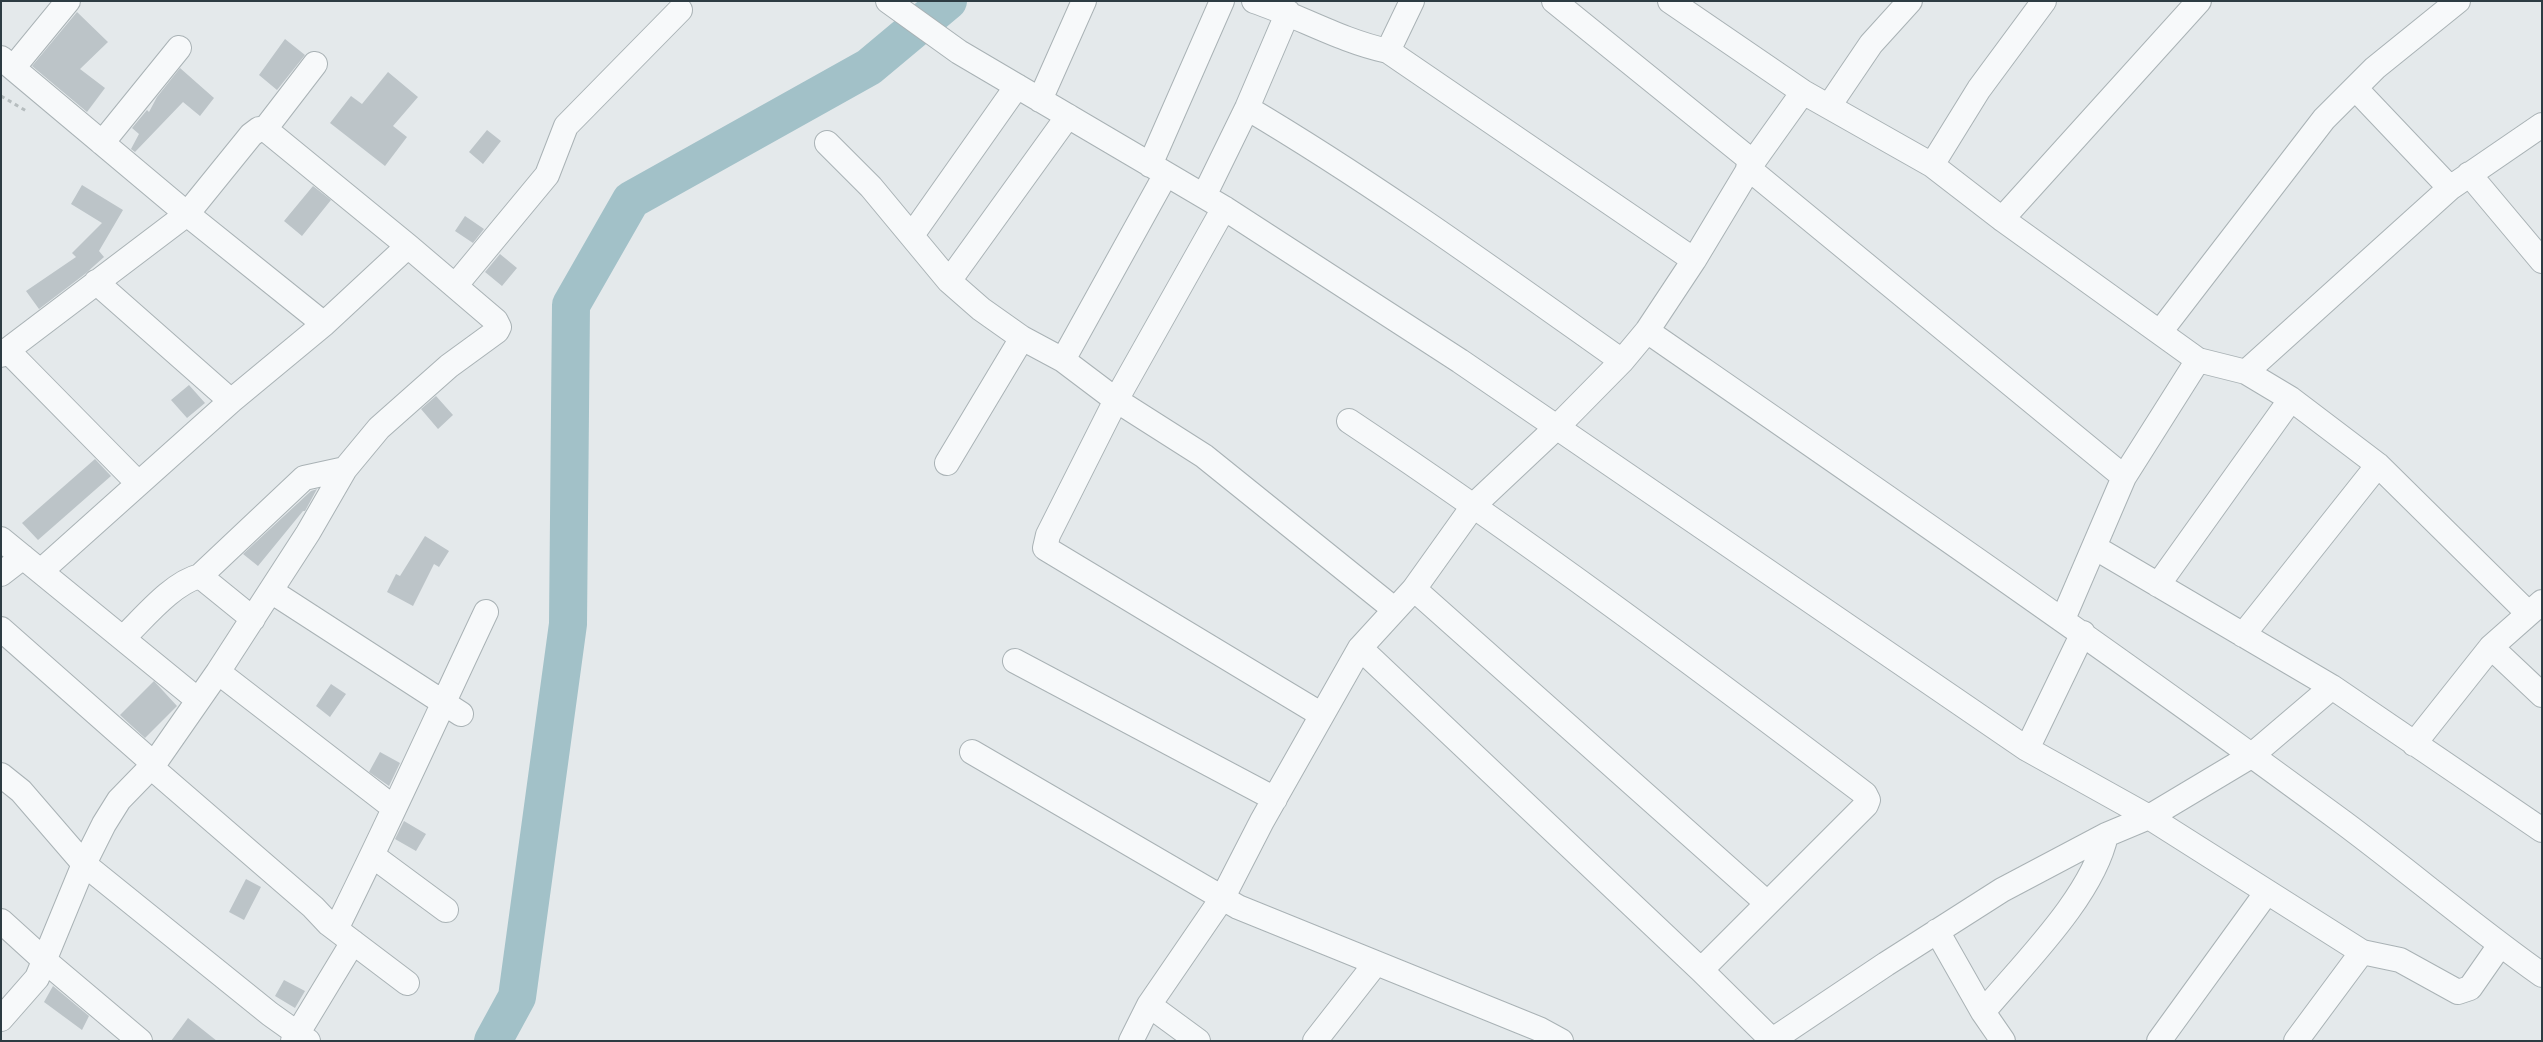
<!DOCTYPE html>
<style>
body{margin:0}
#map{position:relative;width:2543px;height:1042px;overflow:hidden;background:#e4e9eb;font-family:"Golos Text",sans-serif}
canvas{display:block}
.frame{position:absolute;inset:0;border:2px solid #2d3c43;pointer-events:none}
</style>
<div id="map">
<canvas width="2543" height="1042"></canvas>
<div class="frame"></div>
</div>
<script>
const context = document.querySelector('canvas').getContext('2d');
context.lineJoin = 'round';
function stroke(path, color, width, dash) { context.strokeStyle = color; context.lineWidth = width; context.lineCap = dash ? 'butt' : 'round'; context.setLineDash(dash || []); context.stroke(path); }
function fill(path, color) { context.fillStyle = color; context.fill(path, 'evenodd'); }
stroke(new Path2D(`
 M493 1041 517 997 568 624 571 305 631 200 869 67 948 1`), '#a2c1c8', 38);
fill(new Path2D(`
 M77 12 108 42 80 69 105 88 87 112 32 66Z
 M285 39 305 55 277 90 259 75Z
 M180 68 214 98 200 116 183 102 135 152 131 149 139 134 132 128 147 110 149 112 157 97Z
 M388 72 418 97 393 126 407 137 385 166 330 123 351 96 362 104Z
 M487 130 501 141 483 164 469 152Z
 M82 185 123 210 99 251 104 257 85 274 39 309 26 291 76 257 72 253 102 223 71 204Z
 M313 186 331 200 302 236 284 221Z
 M465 216 484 229 473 243 455 231Z
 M500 254 517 268 502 286 485 272Z
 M189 385 205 403 187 418 171 400Z
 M436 396 453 415 438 429 421 409Z
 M95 459 111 476 38 540 22 523Z
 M317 489 305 511H303L258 566 243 554 311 491Z
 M425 536 449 551 439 567 434 564 413 606 387 592 396 574 400 576Z
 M154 681 177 706 145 738 120 715Z
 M331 684 346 694 330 717 316 706Z
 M380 752 400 763 389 786 369 772Z
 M404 821 426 834 416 851 395 839Z
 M246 879 261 887 244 920 229 912Z
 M284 980 305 991 295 1008 275 996Z
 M53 986 89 1016 82 1030 44 1002Z
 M188 1018 217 1041H171Z`), '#bcc4c8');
const minor = new Path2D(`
 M888 1 959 52 1224 208 1460 361 2027 749 2149 817 2362 952 2400 960 2458 992 2470 988 2500 945
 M1254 1C1299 16 1341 41 1388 51L1694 260
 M1554 1 1753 162
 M1670 1 1803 92 1932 165 2002 219 2198 360 2124 477 2063 619
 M1388 51 1412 1
 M1 58 187 214 324 324
 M13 68 68 1
 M2355 88 2450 188
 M1040 100 1084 1
 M1829 106 1871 44 1910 1
 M1247 108C1377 185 1499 274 1622 361
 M265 129 315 64
 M102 143 179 48
 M827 143 871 187 949 281 981 309 1022 338 1063 360 1116 400 1204 456 1394 609
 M1150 165 1222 1
 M1932 165 1979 89 2044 1
 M1748 168 2124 477
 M2469 174 2542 261
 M1204 196 1247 108 1288 12
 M1224 208 1116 400 1048 535 1045 548 1322 715
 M2002 219 2199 1
 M912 235 1017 86
 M949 281 1068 116
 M96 282 231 401
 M455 286 547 175 566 126 680 10
 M1647 331C1881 493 2115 654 2344 823 2411 873 2474 927 2542 975
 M2160 332 2324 119 2375 68 2458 1
 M7 350 138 483
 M1 355 187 214 251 135 259 129H265L408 246 496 321 499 327 497 331 449 366 379 428 345 469 308 533 218 672 154 764 119 800 104 824 84 864 37 978 1 1019
 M1063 360 1166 174
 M2198 360 2246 372 2291 399 2378 465 2528 613
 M2246 372 2450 188 2542 125
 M1349 421C1526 539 1696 666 1865 794L1868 800 1866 805 1701 970
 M947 463 1022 338
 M1 539 198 700
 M2094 547 2332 687 2542 830
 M41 571 231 401 324 324 408 246
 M1 574 23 557
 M200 576 304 478 345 469
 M2158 585 2291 399
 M1414 589 1767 903
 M271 591 461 714
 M1 629 154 764
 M2243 635 2378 465
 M123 638C144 618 172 583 200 576L253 619
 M2491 647 2542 695
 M1360 648 1701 970 1772 1040
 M1015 661 1275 799
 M218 672 394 808
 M2414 744 2491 647 2542 602
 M2027 749 2083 633
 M972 752 1238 907 1539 1029 1561 1041
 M151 767 313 907 329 924 407 983
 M1 775 21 791 84 864 270 1014 308 1041
 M373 856 446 910
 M1 921 44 960 140 1041
 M336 929C388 825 436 718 486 612
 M1937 931 1983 1012 2003 1041
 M1149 1005 1198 1041
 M1983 1012C2023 964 2093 896 2106 835
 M293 1041 353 942
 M1131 1041 1149 1005 1223 897 1262 821 1360 648 1414 589 1474 505 1557 427 1622 361 1647 331 1694 260 1753 162 1803 92
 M1315 1041 1376 963
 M1771 1041 1886 964 2002 890 2106 835 2149 817 2251 756 2332 687
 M2159 1041 2267 892
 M2296 1041 2362 952`);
stroke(minor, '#a9b2b5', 26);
stroke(new Path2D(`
 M1 96 28 112`), '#b6bdbf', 3, [4, 4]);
stroke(minor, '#f7f9fa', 24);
</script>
